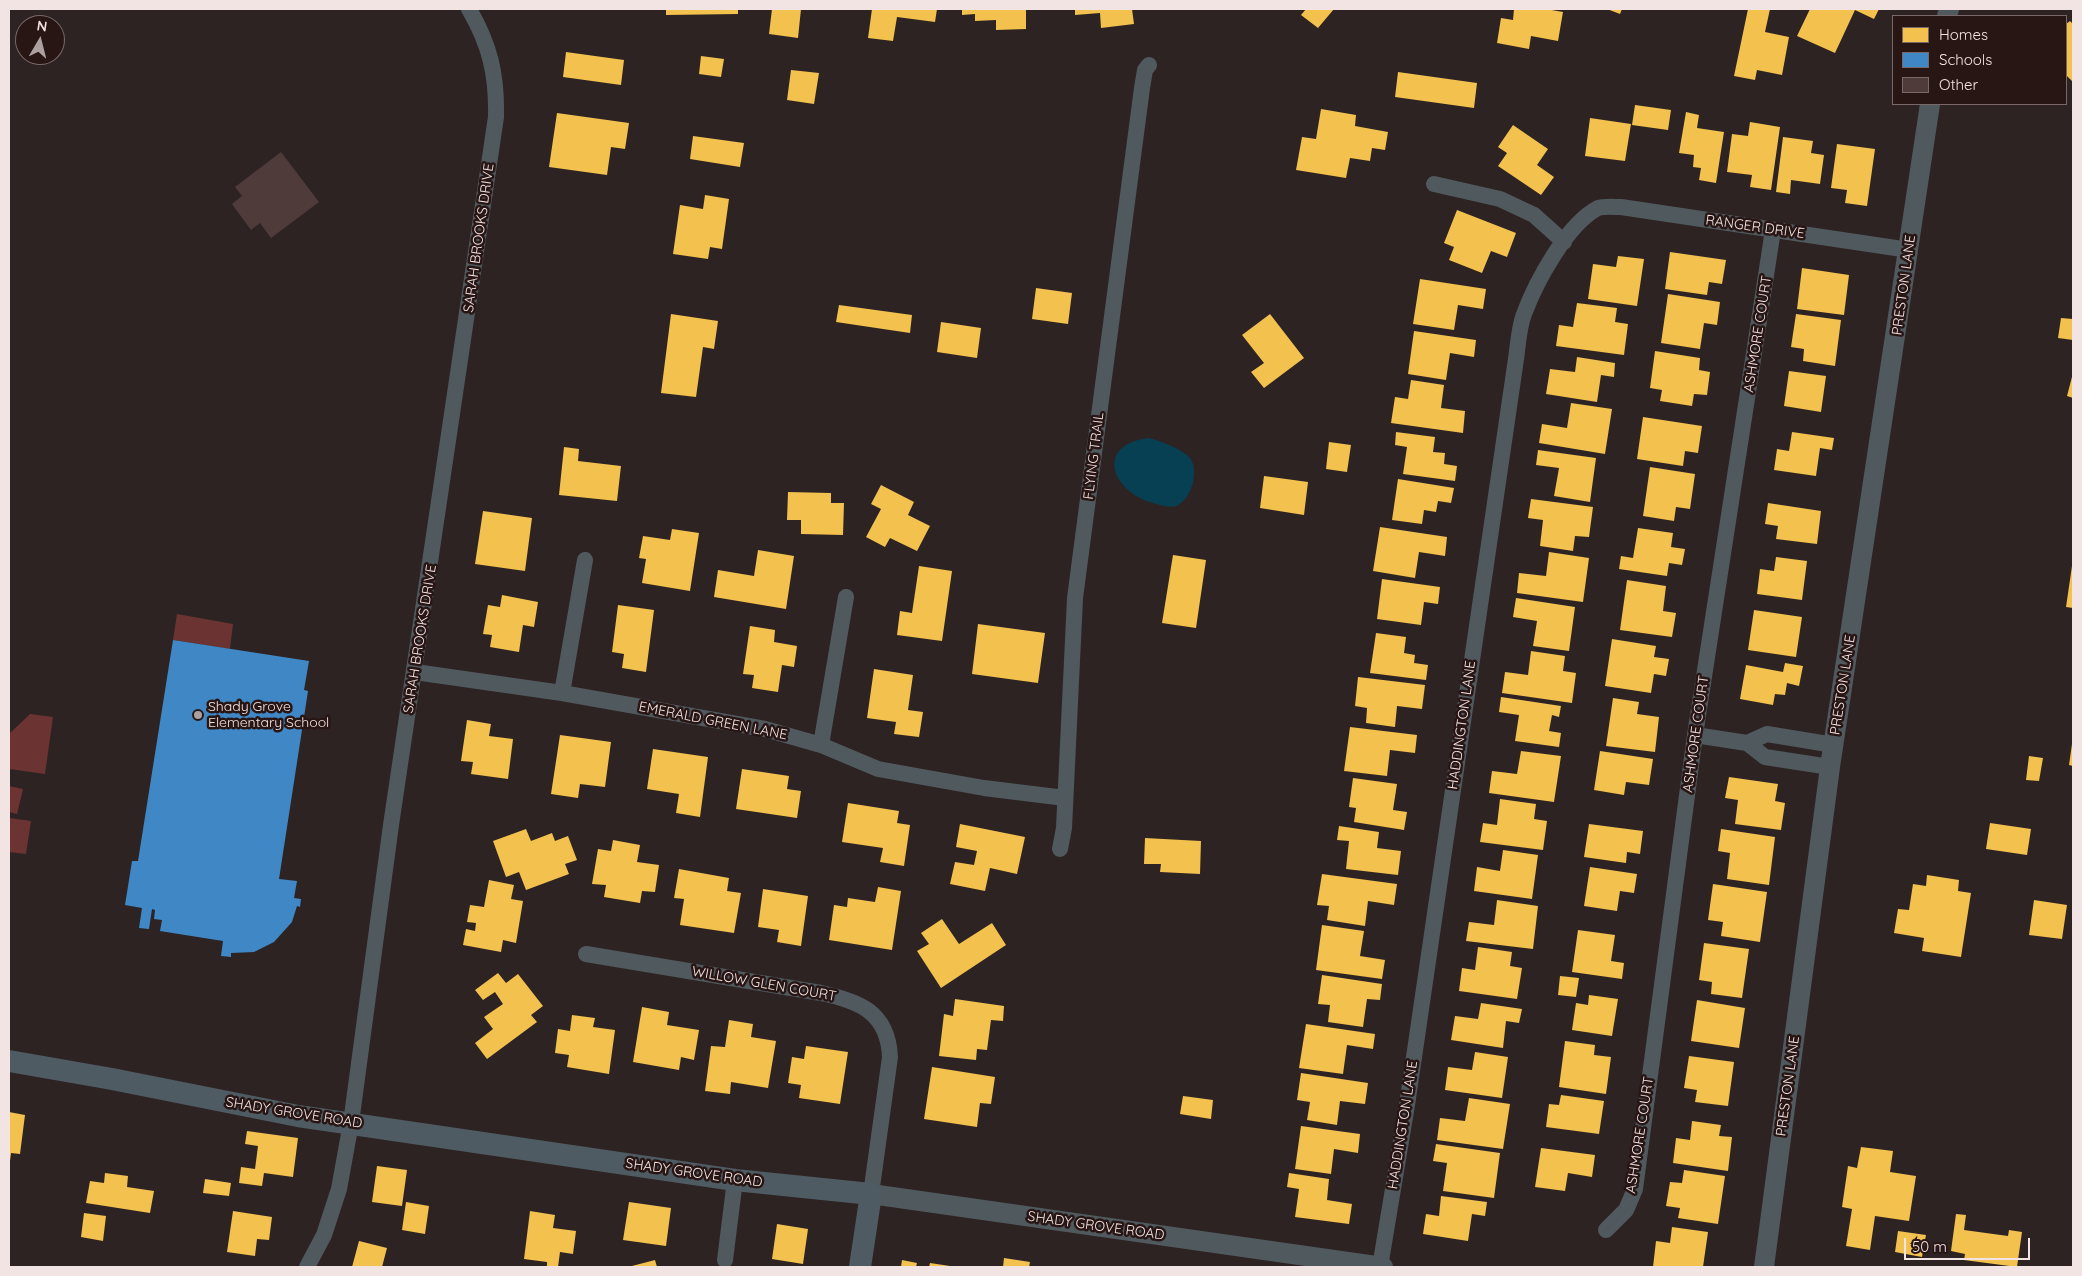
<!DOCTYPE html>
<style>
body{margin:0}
#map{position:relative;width:2082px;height:1276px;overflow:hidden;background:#2e2323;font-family:Quicksand,sans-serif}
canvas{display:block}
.frame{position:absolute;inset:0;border:10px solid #f2e4e3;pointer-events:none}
.legend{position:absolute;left:1892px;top:15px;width:175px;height:90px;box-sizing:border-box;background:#281615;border:1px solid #796867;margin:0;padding:6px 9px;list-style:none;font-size:15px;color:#f2e4e3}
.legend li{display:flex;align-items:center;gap:10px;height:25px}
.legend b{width:25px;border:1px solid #796867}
.north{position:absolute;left:15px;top:15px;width:50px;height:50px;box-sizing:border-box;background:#281615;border:1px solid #796867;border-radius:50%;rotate:8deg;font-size:14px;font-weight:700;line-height:20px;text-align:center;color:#f2e4e3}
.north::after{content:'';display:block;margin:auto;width:18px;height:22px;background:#ada0a0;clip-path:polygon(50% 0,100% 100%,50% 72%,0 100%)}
.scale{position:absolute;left:1904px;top:1238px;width:126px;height:22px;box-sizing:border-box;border:2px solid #f2e4e3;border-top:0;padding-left:6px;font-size:15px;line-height:18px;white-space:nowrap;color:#f2e4e3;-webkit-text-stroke:4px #281615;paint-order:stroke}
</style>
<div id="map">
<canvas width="2082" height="1276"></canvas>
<div class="frame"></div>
<ul class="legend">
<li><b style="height:14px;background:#f2c14e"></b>Homes</li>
<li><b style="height:14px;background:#3f88c5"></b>Schools</li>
<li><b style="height:14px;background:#503b3b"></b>Other</li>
</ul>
<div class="north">N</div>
<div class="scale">50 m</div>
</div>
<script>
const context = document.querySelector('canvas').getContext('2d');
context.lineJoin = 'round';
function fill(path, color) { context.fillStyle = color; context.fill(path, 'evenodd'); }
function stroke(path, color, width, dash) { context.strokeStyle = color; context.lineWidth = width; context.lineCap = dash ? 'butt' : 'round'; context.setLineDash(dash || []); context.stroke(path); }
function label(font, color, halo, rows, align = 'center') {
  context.font = font + ' Quicksand,sans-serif'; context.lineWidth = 5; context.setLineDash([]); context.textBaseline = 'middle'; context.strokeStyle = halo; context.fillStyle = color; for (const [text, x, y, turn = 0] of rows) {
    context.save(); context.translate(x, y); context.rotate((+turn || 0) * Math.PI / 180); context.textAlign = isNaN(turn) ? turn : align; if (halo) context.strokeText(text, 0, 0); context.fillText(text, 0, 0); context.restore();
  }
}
fill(new Path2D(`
 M177 614 233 624 230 649 173 640Z
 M30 714 53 717 45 774 9 769V734Z
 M9 786 23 789 17 814 9 812Z
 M9 818 31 821 26 854 9 852Z`), '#6b3332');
fill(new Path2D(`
 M1149 438C1161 441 1179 448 1188 456 1201 467 1192 500 1176 506 1170 508 1163 506 1157 504 1113 495 1092 445 1149 438Z`), '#073f53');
fill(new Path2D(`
 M666 9H738V14L666 15Z
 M772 9H801L798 38 769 34Z
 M872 9H937L935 22 897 17 893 41 868 38Z
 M962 9H1026V29L996 30V20L975 21V14L962 15Z
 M1075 9H1132L1134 24 1101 28 1100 13 1075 15Z
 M1306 9H1334L1318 28 1301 15Z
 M1514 9H1546L1563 12 1558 41 1531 36 1529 49 1497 43 1501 18 1513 20Z
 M1607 9H1622L1620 14Z
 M1748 9H1770L1765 32 1789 37 1782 75 1757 70 1755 80 1734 76Z
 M1810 9H1879L1874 19 1855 10 1835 53 1797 36Z
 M2070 21 2073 24V82L2066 75V24Z
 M566 52 624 60 621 85 563 77Z
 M701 56 724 59 721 77 699 74Z
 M791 70 819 73 814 104 787 100Z
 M1398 72 1477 83 1474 108 1395 97Z
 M1635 105 1671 110 1668 130 1632 125Z
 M1321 109 1356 115 1355 126 1388 132 1385 150 1372 148 1370 161 1350 158 1346 178 1296 170 1302 137 1316 139Z
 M1686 112 1699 115 1697 128 1724 132 1716 183 1699 180 1701 168 1693 167 1694 155 1679 153Z
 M557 113 629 123 625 149 611 147 607 175 549 167Z
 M1590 118 1631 124 1625 161 1585 156Z
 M1750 122 1780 127 1771 190 1750 187 1752 175 1727 172 1732 134 1748 136Z
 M1513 125 1548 149 1537 165 1554 177 1541 195 1498 166 1507 153 1498 147Z
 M693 136 744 143 740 167 690 159Z
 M1783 137 1813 141 1811 153 1824 155 1820 184 1791 180 1790 194 1776 192Z
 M1837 144 1875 149 1867 206 1845 203 1847 190 1831 188Z
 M705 195 729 199 722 249 710 247 708 259 673 254 680 205 703 209Z
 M1457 210 1516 233 1507 257 1491 251 1482 273 1449 260 1454 247 1444 243Z
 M1670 252 1726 260 1722 284 1709 282 1707 295 1665 289Z
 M1618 256 1644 259 1637 306 1588 299 1593 264 1616 267Z
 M1802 268 1849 275 1844 315 1797 309Z
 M1420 279 1486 289 1483 309 1458 305 1454 330 1413 324Z
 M1036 288 1072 293 1068 324 1032 319Z
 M1668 294 1720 302 1717 325 1704 323 1700 349 1661 343Z
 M1577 303 1617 308 1615 322 1628 324 1624 355 1556 346 1559 325 1573 327Z
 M839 305 912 315 910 333 836 322Z
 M671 314 718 321 714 349 703 347 696 397 661 393Z
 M1270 314 1304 358 1264 388 1251 372 1264 363 1242 335Z
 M1796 314 1841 320 1835 366 1803 361 1804 349 1791 347Z
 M2061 318 2073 319V340L2058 338Z
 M941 322 981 328 977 358 937 352Z
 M1414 331 1476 340 1474 357 1450 353 1446 380 1408 374Z
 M1655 351 1700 358 1699 370 1710 372 1707 395 1694 394 1692 406 1660 401 1662 390 1650 388Z
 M1577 357 1615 363 1614 377 1601 375 1597 402 1546 394 1550 369 1575 372Z
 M1789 371 1826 376 1821 412 1784 406Z
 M2073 373V398L2067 396Z
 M1411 380 1444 385 1441 408 1465 411 1463 433 1391 423 1395 397 1408 399Z
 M1571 403 1612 409 1605 454 1539 443 1542 424 1567 428Z
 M1643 417 1702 426 1698 453 1685 451 1683 466 1637 459Z
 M1396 432 1435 437 1433 452 1445 453 1444 464 1457 466 1455 481 1403 474 1407 447 1395 445Z
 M1792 432 1834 438 1832 450 1820 448 1816 476 1774 470 1777 449 1789 451Z
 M1329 442 1351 445 1347 472 1326 469Z
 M564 447 579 449 578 461 621 466 617 501 559 495Z
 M1538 450 1596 458 1590 502 1554 496 1559 468 1536 465Z
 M1650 467 1695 474 1690 509 1676 507 1674 521 1643 516Z
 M1264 476 1308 482 1304 515 1260 508Z
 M1398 479 1454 488 1451 503 1438 501 1436 512 1424 510 1422 524 1392 520Z
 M881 485 914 502 908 515 930 526 917 551 890 538 885 547 866 537 881 509 871 504Z
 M788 492 831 493V503H844L843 535 801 534V520H787Z
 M1531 499 1593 507 1589 537 1575 536 1573 551 1540 546 1543 520 1528 518Z
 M1768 503 1821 511 1817 544 1776 539 1778 526 1765 524Z
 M483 511 532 518 525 571 475 564Z
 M1380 527 1447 537 1445 556 1419 552 1415 578 1373 571Z
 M1638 528 1673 533 1671 547 1685 549 1682 565 1669 563 1667 576 1619 569 1621 556 1633 558Z
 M672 529 699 533 690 591 642 583 646 559 639 558 643 536 670 540Z
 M758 550 794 556 786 609 714 597 718 570 754 576Z
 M1549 552 1589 558 1583 602 1517 593 1519 573 1546 576Z
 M1173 555 1206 560 1196 628 1162 623Z
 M1776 557 1807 561 1802 600 1757 594 1760 569 1774 571Z
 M919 566 952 571 942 641 897 635 900 611 912 613Z
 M2072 566 2073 567V608L2066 607Z
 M1382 579 1440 587 1438 604 1424 602 1421 625 1377 619Z
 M1627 580 1666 586 1663 611 1676 613 1672 637 1620 630Z
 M502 595 538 602 534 627 523 625 519 652 490 647 492 635 483 634 488 605 500 607Z
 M1516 598 1575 607 1569 651 1533 646 1537 621 1513 617Z
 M618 605 654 610 646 672 622 668 624 654 612 652Z
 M1754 610 1802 617 1796 657 1748 650Z
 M978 624 1045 633 1038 683 972 674Z
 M750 626 775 630 774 642 797 646 794 667 782 665 778 692 752 688 754 675 743 674Z
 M1376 633 1406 637 1404 653 1415 655 1414 663 1428 665 1426 680 1370 673Z
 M1612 639 1656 646 1654 657 1669 659 1666 676 1654 674 1651 693 1605 686Z
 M1531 651 1565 656 1563 671 1576 673 1572 703 1502 693 1505 672 1528 675Z
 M1785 663 1803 666 1799 686 1787 683 1785 695 1775 694 1773 705 1740 699 1746 665 1783 672Z
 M874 669 913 675 908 710 923 712 919 737 894 734 896 722 867 718Z
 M1358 677 1425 685 1422 709 1397 706 1395 727 1366 723 1367 708 1355 706Z
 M1501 697 1561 706 1559 717 1552 715 1549 731 1561 733 1559 747 1515 741 1519 715 1499 712Z
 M1613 698 1639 702 1637 714 1659 717 1655 752 1606 746Z
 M467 720 491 724 489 736 513 739 508 779 471 774 473 762 461 761Z
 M1350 727 1417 735 1415 753 1390 750 1387 776 1344 771Z
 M560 735 611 742 605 787 580 784 578 798 551 794Z
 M2072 744H2073V766L2069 765Z
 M653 749 708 757 700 817 676 813 679 794 647 789Z
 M1521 751 1561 756 1554 802 1489 793 1492 771 1517 774Z
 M1600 751 1653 759 1649 785 1626 782 1624 795 1594 790Z
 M2029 756 2043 758 2039 781 2026 780Z
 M742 769 789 776 787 789 801 791 797 818 736 809Z
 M1729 777 1778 784 1775 801 1785 803 1781 830 1735 824 1738 800 1725 798Z
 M1353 778 1397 784 1393 810 1407 812 1404 830 1354 822 1356 808 1349 807Z
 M1500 799 1536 804 1534 819 1547 821 1543 850 1480 842 1483 823 1497 825Z
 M848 803 899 811 897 823 910 825 904 866 880 862 883 848 842 842Z
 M1990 823 2031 829 2027 855 1986 849Z
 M960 824 1025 837 1017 874 990 868 985 891 950 884 955 862 974 865 977 851 956 847Z
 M1589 824 1643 831 1640 854 1627 852 1626 863 1584 857Z
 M1339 826 1379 832 1377 848 1401 851 1398 875 1346 869 1349 841 1337 840Z
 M526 829 531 841 552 833 555 841 568 836 577 860 565 864 569 874 526 890 519 872 506 877 493 841Z
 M1721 829 1775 837 1769 885 1727 879 1730 853 1718 851Z
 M1145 838 1201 841 1200 874 1160 872 1161 864H1144Z
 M613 840 640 845 637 862 659 865 655 892 642 891 640 903 604 897 606 885 592 884 598 849 611 851Z
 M1503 850 1538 855 1532 899 1474 891 1477 867 1500 871Z
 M1590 867 1637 874 1634 893 1620 891 1617 911 1584 906Z
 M679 869 729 878 727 891 741 893 734 933 680 925 684 899 674 898Z
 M1322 874 1397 884 1394 905 1368 901 1365 926 1327 920 1329 906 1317 905Z
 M1927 875 1959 880 1958 891 1971 893 1961 957 1922 951 1924 938 1894 933 1898 909 1909 910 1913 884 1926 886Z
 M489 880 514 885 511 899 523 901 516 943 503 940 501 952 463 945 466 929 475 931 476 923 467 922 470 905 484 907Z
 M1713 884 1767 892 1760 942 1721 936 1723 922 1708 920Z
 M878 887 901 891 892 950 829 940 834 905 847 907 848 898 875 902Z
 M763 889 808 896 801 946 777 942 779 930 758 927Z
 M1497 900 1538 906 1533 949 1466 941 1469 922 1494 925Z
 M2034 900 2067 905 2062 939 2029 935Z
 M942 919 959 944 992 923 1006 945 941 988 917 951 929 944 921 933Z
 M1322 925 1364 931 1360 956 1385 960 1382 979 1316 970Z
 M1578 930 1615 935 1611 961 1624 963 1622 979 1572 972Z
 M1704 943 1749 949 1742 998 1711 994 1712 982 1699 980Z
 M1478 947 1512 952 1510 966 1522 968 1517 999 1459 991 1462 968 1475 970Z
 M498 973 506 983 518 974 543 1006 531 1015 537 1022 487 1059 475 1043 493 1029 484 1017 503 1004 495 992 483 1000 475 990Z
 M1322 975 1382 984 1380 1000 1367 999 1363 1027 1328 1022 1330 1005 1318 1004Z
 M1560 976 1579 978 1576 997 1558 995Z
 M1589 995 1618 999 1612 1036 1572 1030 1576 1003 1588 1005Z
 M955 999 1004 1006 1003 1021 991 1020 987 1050 977 1049 976 1060 939 1056 944 1014 953 1016Z
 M1697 1000 1745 1008 1739 1048 1691 1041Z
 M1481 1003 1522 1009 1519 1023 1506 1021 1503 1048 1451 1040 1455 1016 1478 1019Z
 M642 1007 669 1012 667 1025 699 1030 694 1060 681 1057 679 1070 633 1062Z
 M572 1015 595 1018 593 1027 615 1030 609 1074 567 1067 569 1055 555 1053 558 1029 570 1031Z
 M729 1020 753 1024 751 1037 776 1041 768 1088 731 1082 730 1094 705 1091 711 1046 725 1047Z
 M1306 1024 1375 1034 1373 1049 1347 1045 1343 1074 1299 1068Z
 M1565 1041 1595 1045 1594 1055 1611 1057 1606 1094 1559 1087Z
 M806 1046 848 1052 840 1104 799 1098 801 1085 788 1083 792 1057 804 1059Z
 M1475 1052 1508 1057 1502 1098 1445 1090 1448 1067 1472 1070Z
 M1689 1056 1734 1062 1728 1106 1695 1102 1697 1090 1684 1088Z
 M932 1067 995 1077 991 1104 980 1103 977 1127 924 1119Z
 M1301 1073 1368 1083 1365 1104 1340 1101 1337 1125 1307 1120 1310 1102 1297 1100Z
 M1561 1095 1604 1101 1599 1134 1546 1127 1549 1104 1559 1105Z
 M1183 1096 1213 1100 1211 1119 1180 1114Z
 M1469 1098 1510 1104 1503 1149 1437 1140 1440 1118 1465 1121Z
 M9 1112 25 1115 20 1154 11 1153 10 1161Z
 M1692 1121 1721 1125 1719 1136 1732 1137 1728 1171 1673 1163 1676 1138 1690 1140Z
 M1301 1126 1360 1134 1358 1153 1334 1149 1331 1174 1295 1169Z
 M247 1131 298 1138 293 1177 264 1173 262 1186 239 1183 241 1167 255 1169 258 1146 245 1144Z
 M1436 1144 1500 1153 1494 1198 1443 1191 1447 1163 1433 1161Z
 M1861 1147 1893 1151 1890 1172 1916 1176 1909 1221 1875 1216 1870 1250 1846 1246 1852 1209 1842 1207 1848 1166 1857 1168Z
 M1541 1148 1595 1155 1592 1177 1568 1173 1565 1191 1535 1187Z
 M377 1166 407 1170 402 1206 372 1202Z
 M1684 1170 1725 1176 1718 1224 1678 1218 1680 1208 1666 1206 1670 1182 1682 1183Z
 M105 1173 128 1176 127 1187 154 1191 150 1213 86 1203 90 1181 104 1183Z
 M1289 1173 1329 1179 1327 1200 1352 1204 1349 1224 1295 1217 1299 1189 1287 1187Z
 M205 1179 231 1183 229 1196 203 1193Z
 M1441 1196 1487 1202 1485 1216 1472 1214 1468 1241 1423 1234 1426 1214 1439 1216Z
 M406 1202 429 1206 425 1234 402 1230Z
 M629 1202 671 1208 666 1246 623 1240Z
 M233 1211 272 1217 269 1240 257 1239 255 1256 227 1252Z
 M530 1211 555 1215 553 1228 576 1231 573 1254 560 1252 558 1267H547V1262L524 1259Z
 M84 1213 106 1216 103 1241 81 1237Z
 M1956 1214 1966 1215 1964 1230 2008 1236 2009 1230 2022 1232 2017 1267 1964 1260 1965 1254 1951 1251Z
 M777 1224 808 1229 803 1264 772 1259Z
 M1672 1227 1708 1232 1703 1267H1653L1656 1241 1670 1243Z
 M1898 1231 1926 1235 1922 1257 1895 1252Z
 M359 1241 387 1248 382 1267H352Z
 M1004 1258 1030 1262 1029 1267H1003Z
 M655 1260 657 1267H628Z
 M902 1260 917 1263 916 1267H901Z
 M930 1263 950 1266V1267H929Z`), '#f2c14e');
fill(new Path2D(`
 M173 640 309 661 304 690 308 691 279 879 297 881 294 898 301 899 300 907 297 906 292 922 274 942 254 952 231 953V957L221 956 223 941 160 931 162 920 154 919 155 910 152 909 149 929 139 928 142 908 125 905 132 861H138Z`), '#3f88c5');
fill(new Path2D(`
 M281 152 319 202 271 238 260 223 251 230 232 204 242 196 235 187Z`), '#503b3b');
stroke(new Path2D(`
 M1434 184 1500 199 1534 215 1564 242
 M415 672 562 693 765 729 821 745 878 769 984 788 1065 798
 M562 693 585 560
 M1695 735 1747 743 1765 757 1830 767
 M1747 743 1767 734 1834 745
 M821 745 846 597
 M1060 849 1064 828 1075 598 1142 88 1145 70 1149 65
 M586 954 821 993C859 1001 888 1012 890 1057L871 1194
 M1606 1230 1626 1210 1635 1189 1695 735 1773 230
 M725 1260 735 1180
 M307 1267 324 1235 339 1189 351 1123 391 825 496 117C497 75 490 45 469 9
 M1380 1267 1407 1105 1516 359C1518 344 1519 327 1524 314 1536 282 1567 224 1598 208 1604 206 1614 207 1621 207L1909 250`), '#50595e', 16);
stroke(new Path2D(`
 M1947 16 1949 9
 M871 1194 1383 1267
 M1764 1267 1830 767 1930 104`), '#50595e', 20);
stroke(new Path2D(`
 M9 1061 112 1079 298 1116 735 1180 871 1194 860 1267`), '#4e5b62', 22);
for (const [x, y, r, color] of [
 [198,715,5,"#ada0a0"]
]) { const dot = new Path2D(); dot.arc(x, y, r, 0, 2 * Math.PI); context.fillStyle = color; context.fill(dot); stroke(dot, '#281615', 2); }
label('14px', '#f2e4e3', '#281615', [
 ["RANGER DRIVE",1755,227,8],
 ["SARAH BROOKS DRIVE",479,238,-82],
 ["PRESTON LANE",1904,285,-82],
 ["ASHMORE COURT",1758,334,-81],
 ["FLYING TRAIL",1094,456,-83],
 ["SARAH BROOKS DRIVE",420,639,-81],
 ["PRESTON LANE",1843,685,-81],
 ["EMERALD GREEN LANE",713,721,11],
 ["HADDINGTON LANE",1462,725,-82],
 ["ASHMORE COURT",1696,734,-82],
 ["WILLOW GLEN COURT",764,984,10],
 ["PRESTON LANE",1788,1086,-82],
 ["SHADY GROVE ROAD",294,1113,9],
 ["HADDINGTON LANE",1403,1125,-81],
 ["ASHMORE COURT",1640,1135,-81],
 ["SHADY GROVE ROAD",694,1173,8],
 ["SHADY GROVE ROAD",1096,1226,8]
]);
label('14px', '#f2e4e3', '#281615', [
 ["Shady Grove",208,707],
 ["Elementary School",208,723]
], 'left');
</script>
